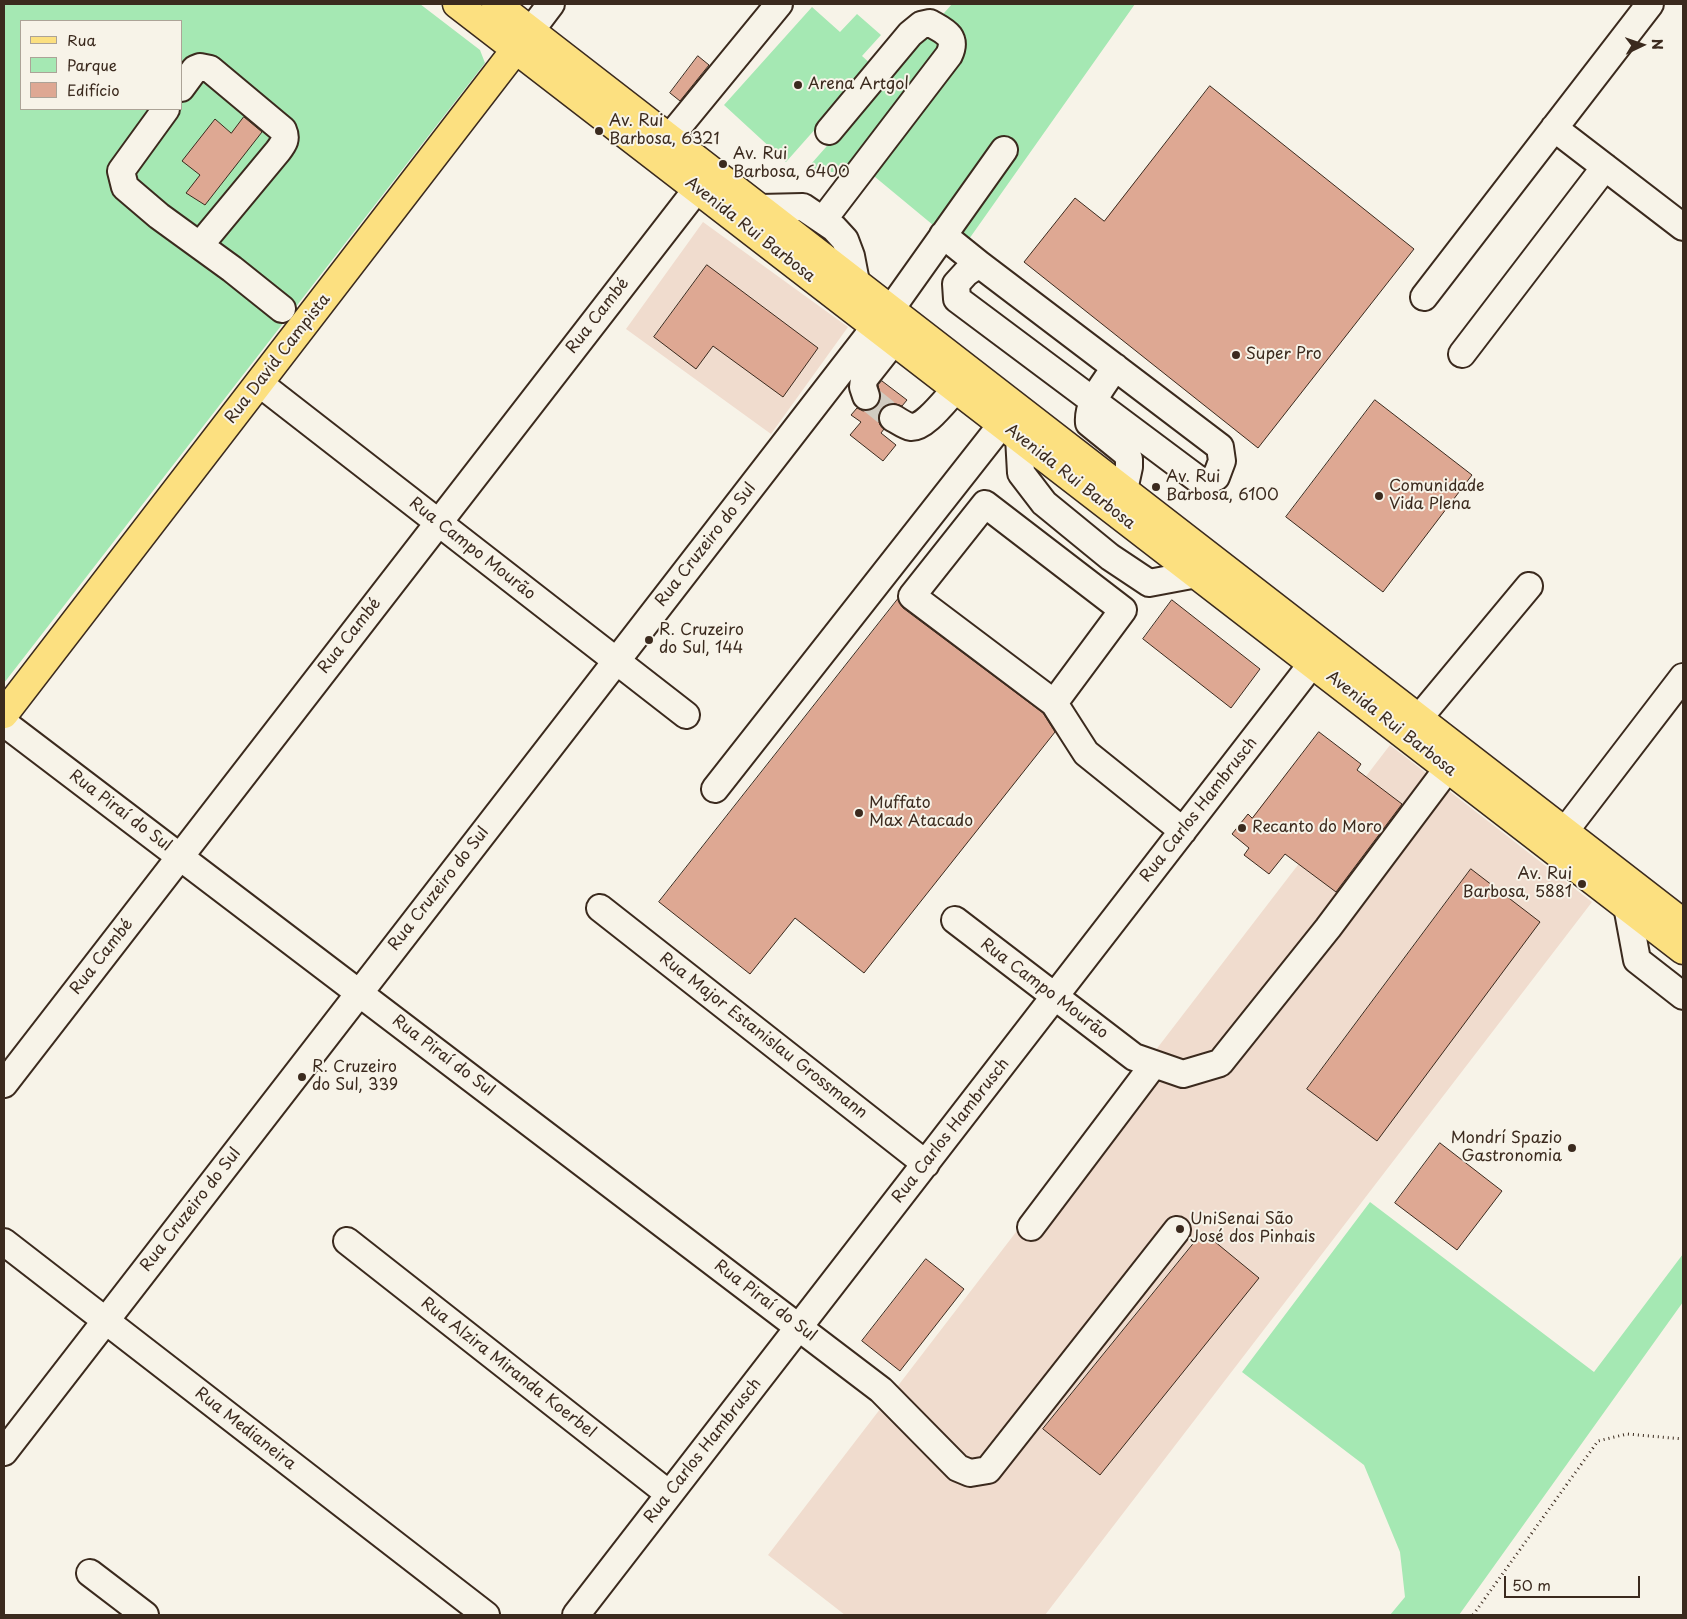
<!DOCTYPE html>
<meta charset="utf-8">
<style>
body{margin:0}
#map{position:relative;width:1687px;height:1619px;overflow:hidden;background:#f7f3e8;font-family:"Playpen Sans",sans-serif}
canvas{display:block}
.frame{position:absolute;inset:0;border:5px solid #3b2a1e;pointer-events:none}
.legend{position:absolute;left:20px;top:20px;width:162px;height:90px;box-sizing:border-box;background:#f7f3e8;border:1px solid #aca397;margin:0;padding:6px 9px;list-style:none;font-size:15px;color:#3b2a1e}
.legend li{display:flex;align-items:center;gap:10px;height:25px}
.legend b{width:25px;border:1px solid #aca397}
.north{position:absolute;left:1617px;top:20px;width:50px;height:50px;-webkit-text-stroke:4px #f7f3e8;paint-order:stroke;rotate:87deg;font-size:14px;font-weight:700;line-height:20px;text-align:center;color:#3b2a1e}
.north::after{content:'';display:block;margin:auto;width:18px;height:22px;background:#3b2a1e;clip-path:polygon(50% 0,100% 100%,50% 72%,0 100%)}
.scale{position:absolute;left:1504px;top:1576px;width:136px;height:22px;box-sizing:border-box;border:2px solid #3b2a1e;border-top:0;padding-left:6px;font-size:15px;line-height:18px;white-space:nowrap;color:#3b2a1e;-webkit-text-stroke:4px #f7f3e8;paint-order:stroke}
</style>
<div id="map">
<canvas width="1687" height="1619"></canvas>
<div class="frame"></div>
<ul class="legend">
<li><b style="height:6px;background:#fce080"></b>Rua</li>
<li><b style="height:14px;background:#a5e8b3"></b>Parque</li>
<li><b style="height:14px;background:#dea893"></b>Edifício</li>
</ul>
<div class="north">N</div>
<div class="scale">50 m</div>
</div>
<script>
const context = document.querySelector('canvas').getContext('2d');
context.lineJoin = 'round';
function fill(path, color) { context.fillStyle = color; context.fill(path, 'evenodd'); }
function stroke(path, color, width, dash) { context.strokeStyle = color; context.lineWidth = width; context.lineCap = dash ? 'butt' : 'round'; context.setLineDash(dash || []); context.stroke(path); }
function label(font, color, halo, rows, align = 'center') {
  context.font = font + ' "Playpen Sans",sans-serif'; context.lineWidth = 4; context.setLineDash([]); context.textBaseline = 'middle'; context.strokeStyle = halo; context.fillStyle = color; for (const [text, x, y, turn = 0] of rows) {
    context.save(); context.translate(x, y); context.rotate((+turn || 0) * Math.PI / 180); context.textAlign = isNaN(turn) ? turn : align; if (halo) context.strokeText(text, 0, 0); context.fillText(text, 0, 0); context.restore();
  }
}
fill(new Path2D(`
 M703 222 848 327 771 434 626 329Z
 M1390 745 1592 902 1045 1615H845L768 1555Z`), '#f0dcce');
fill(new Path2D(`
 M4 4H420L480 50 485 63 4 683ZM21 21H181V109H21Z
 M952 4H1135L962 249 869 172H804Z
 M812 7 840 32 857 14 881 35 862 56 872 65 786 162 724 105Z
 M1370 1202 1594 1372 1683 1254V1302L1459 1615H1390L1405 1597 1400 1552 1364 1465 1242 1372Z`), '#a5e8b3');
const building = new Path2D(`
 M698 56 709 65 680 101 670 93Z
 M1210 86 1414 249 1258 448 1024 262 1075 198 1104 221Z
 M244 117 262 132 205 205 186 193 200 175 182 161 215 119 231 133Z
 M707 265 818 348 783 397 713 346 696 369 654 337Z
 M882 381 907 400 902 406 893 403 886 405 880 411 878 419 880 425 884 429 881 433 896 445 883 461 850 435 861 422 851 415 857 408 863 411 870 410 878 406 881 399 878 385Z
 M1375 400 1472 475 1383 592 1286 517Z
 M898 599 903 608 1043 713 1055 732 864 973 795 918 750 974 659 902Z
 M1172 600 1260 669 1231 708 1143 639Z
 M1319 732 1361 764 1357 770 1402 804 1336 892 1285 854 1269 874 1244 855 1249 848 1232 834 1248 814 1252 818Z
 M1471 869 1540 922 1377 1141 1307 1089Z
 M1440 1143 1502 1191 1457 1250 1395 1203Z
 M1203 1232 1259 1278 1100 1475 1043 1429Z
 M926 1259 964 1289 900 1371 862 1341Z`);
fill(building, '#dea893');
stroke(building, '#3b2a1e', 1);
stroke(new Path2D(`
 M866 396 893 418`), '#d1cbc0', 26, [26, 13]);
const minor = new Path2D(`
 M517 49 551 4
 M181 88 195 69 200 67 210 69 283 130C287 139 284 143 278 151L200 245
 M166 109 121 171 125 187 159 216 232 269 282 309
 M1554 128 1683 227
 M669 138 779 4
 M760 208 803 207 834 228 845 240 851 256 856 282
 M823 220 949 55C958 36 944 31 930 23L921 25 910 34 829 131
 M943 235 979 264
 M979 264 1220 447 1222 461 1216 477 1203 483 957 299 956 284 966 273Z
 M1424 297 1650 4
 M891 309 1004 150
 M1462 354 1605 167
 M1115 367C1105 384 1087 402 1089 423L1126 453 1129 459V467L1124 490
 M259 383 686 715
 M866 396 863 387 864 379 894 341
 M893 418C899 421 905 426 911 427 925 428 946 399 956 389
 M1019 437 1021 473 1044 503 1110 557 1149 583 1197 574
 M1054 703 1123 610 985 504 912 596 1054 703 1086 753 1183 831
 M1419 718 1529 586
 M4 723 881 1390 958 1468 970 1473 988 1470 1177 1230
 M715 789 1002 424
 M1565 831 1683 677
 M1627 906 1637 960 1683 996
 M600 908 926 1164
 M955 920 1134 1057 1183 1074 1220 1063 1328 928 1448 768
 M4 1084 697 189
 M1031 1227 1154 1064
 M347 1241 669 1494
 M4 1242 486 1615
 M4 1452 875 327
 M90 1573 145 1615
 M576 1615 1325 647`);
const major = new Path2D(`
 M457 4 1683 950
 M496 4 1683 923
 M4 714 516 49`);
stroke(minor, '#3b2a1e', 30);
stroke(major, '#3b2a1e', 31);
stroke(new Path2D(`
 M1473 1615 1598 1441 1627 1434 1683 1439`), '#3b2a1e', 3, [1, 4]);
stroke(minor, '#f7f3e8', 26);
stroke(major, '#fce080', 28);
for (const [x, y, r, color] of [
 [798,85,5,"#3b2a1e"],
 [599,131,5,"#3b2a1e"],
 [723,164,5,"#3b2a1e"],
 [1236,355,5,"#3b2a1e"],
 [1156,487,5,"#3b2a1e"],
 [1379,496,5,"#3b2a1e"],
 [649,640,5,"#3b2a1e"],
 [859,813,5,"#3b2a1e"],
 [1242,828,5,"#3b2a1e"],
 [1582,884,5,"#3b2a1e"],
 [302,1077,5,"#3b2a1e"],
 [1572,1148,5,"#3b2a1e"],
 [1180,1229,5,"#3b2a1e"]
]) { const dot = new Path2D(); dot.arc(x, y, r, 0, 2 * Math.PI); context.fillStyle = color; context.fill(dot); stroke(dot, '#f7f3e8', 2); }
label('16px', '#3b2a1e', '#f7f3e8', [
 ["Arena Artgol",808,85],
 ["Av. Rui",609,122],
 ["Barbosa, 6321",609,140],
 ["Av. Rui",733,155],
 ["Barbosa, 6400",733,173],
 ["Super Pro",1246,355],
 ["Av. Rui",1166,478],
 ["Barbosa, 6100",1166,496],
 ["Comunidade",1389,487],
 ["Vida Plena",1389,505],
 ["R. Cruzeiro",659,631],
 ["do Sul, 144",659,649],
 ["Muffato",869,804],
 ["Max Atacado",869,822],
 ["Recanto do Moro",1252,828],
 ["Av. Rui",1572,875,"right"],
 ["Barbosa, 5881",1572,893,"right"],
 ["R. Cruzeiro",312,1068],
 ["do Sul, 339",312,1086],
 ["Mondrí Spazio",1562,1139,"right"],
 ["Gastronomia",1562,1157,"right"],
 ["UniSenai São",1190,1220],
 ["José dos Pinhais",1190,1238]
], 'left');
label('16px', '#3b2a1e', '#f7f3e8', [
 ["Avenida Rui Barbosa",750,230,38],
 ["Rua Cambé",598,316,-52],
 ["Rua David Campista",278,359,-52],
 ["Avenida Rui Barbosa",1070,477,38],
 ["Rua Cruzeiro do Sul",706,545,-52],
 ["Rua Campo Mourão",472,549,38],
 ["Rua Cambé",350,636,-52],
 ["Avenida Rui Barbosa",1391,724,38],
 ["Rua Carlos Hambrusch",1199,810,-52],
 ["Rua Piraí do Sul",120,811,37],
 ["Rua Cruzeiro do Sul",439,889,-52],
 ["Rua Cambé",102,957,-52],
 ["Rua Campo Mourão",1044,989,37],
 ["Rua Major Estanislau Grossmann",763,1036,38],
 ["Rua Piraí do Sul",443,1056,37],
 ["Rua Carlos Hambrusch",951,1131,-52],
 ["Rua Cruzeiro do Sul",191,1210,-52],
 ["Rua Piraí do Sul",765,1301,37],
 ["Rua Alzira Miranda Koerbel",508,1368,38],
 ["Rua Medianeira",245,1429,38],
 ["Rua Carlos Hambrusch",703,1451,-52]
]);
</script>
